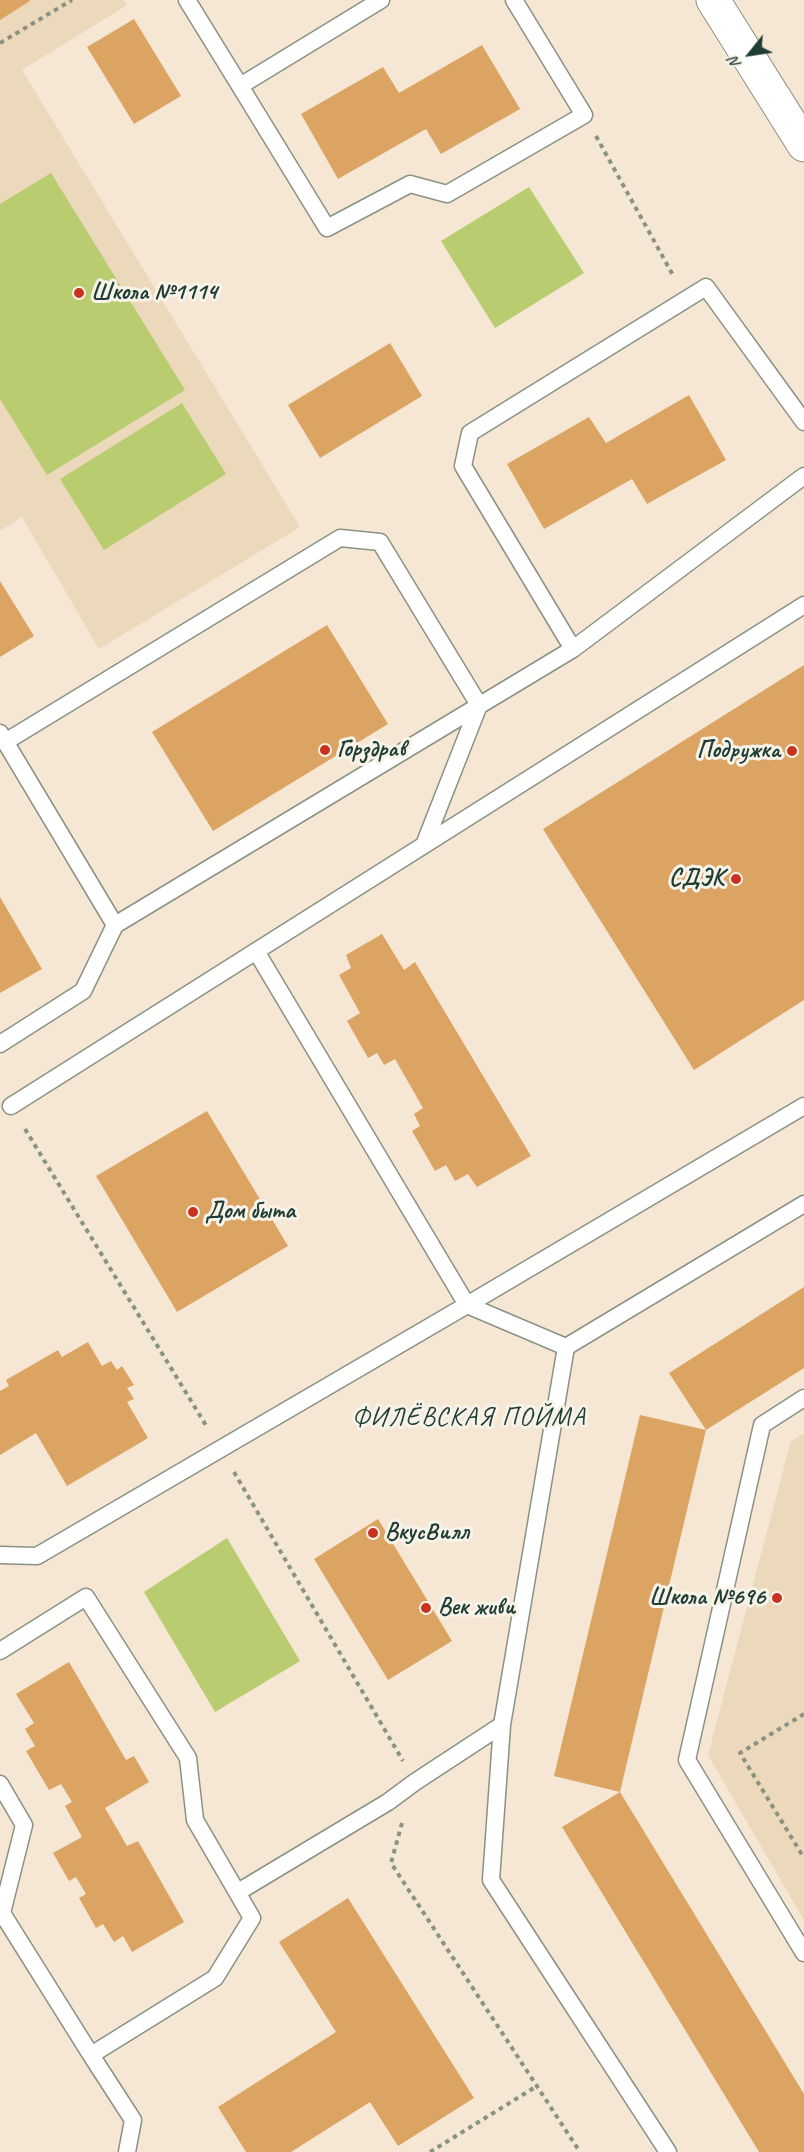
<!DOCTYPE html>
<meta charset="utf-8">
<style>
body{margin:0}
#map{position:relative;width:804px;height:2152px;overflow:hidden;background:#f5e7d3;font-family:Caveat,sans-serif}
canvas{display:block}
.north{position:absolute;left:720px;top:24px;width:60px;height:60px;-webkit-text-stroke:4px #f7f3e8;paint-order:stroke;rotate:240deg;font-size:16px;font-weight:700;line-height:24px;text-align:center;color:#1f3d34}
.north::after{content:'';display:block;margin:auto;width:21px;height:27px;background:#1f3d34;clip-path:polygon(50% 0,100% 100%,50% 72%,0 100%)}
</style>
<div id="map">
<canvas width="804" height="2152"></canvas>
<div class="north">N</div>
</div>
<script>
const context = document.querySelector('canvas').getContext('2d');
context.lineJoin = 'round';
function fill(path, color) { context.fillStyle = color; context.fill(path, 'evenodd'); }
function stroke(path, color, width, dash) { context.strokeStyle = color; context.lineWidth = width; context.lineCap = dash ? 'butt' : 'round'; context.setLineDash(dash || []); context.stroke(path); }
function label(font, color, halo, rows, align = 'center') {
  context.font = font + ' Caveat,sans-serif'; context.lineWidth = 6; context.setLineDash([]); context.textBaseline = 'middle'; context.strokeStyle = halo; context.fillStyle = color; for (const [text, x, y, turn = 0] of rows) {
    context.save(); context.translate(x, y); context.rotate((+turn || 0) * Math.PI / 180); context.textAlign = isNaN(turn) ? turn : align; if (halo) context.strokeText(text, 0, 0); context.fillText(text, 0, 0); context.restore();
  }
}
fill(new Path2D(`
 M0 0H124L127 5 22 70 300 527 99 649 22 517 0 531Z
 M804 1433V1920L708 1755 791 1441Z`), '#ecd8ba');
fill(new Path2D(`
 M51 173 185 390 47 475 0 399V204Z
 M529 187 584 273 495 328 441 241Z
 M182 403 226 474 104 550 60 479Z
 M227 1538 300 1661 215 1712 144 1592Z`), '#b9cc6f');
fill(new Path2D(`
 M0 0H29L30 1 0 20Z
 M134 19 181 96 134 124 87 47Z
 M482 45 520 109 441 154 426 129 338 179 301 114 383 67 399 93Z
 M390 343 422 396 320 458 288 405Z
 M689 395 726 460 647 504 632 479 544 529 507 464 589 417 606 443Z
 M0 581 34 636 0 657Z
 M327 625 388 724 213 831 152 732Z
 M804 665V1000L694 1070 543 829Z
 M0 897 42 969 0 993Z
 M382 934 404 970 415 962 531 1156 477 1187 468 1174 455 1181 446 1165 435 1171 412 1131 420 1126 414 1114 423 1108 395 1059 384 1065 377 1053 368 1058 347 1021 360 1013 339 975 351 968 346 955Z
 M207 1111 288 1246 177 1312 96 1176Z
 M804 1287V1368L706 1430 669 1373Z
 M88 1342 102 1366 111 1361 117 1370 122 1366 134 1385 127 1388 134 1399 127 1402 148 1438 67 1486 36 1433 0 1455V1391L9 1386 6 1380 58 1350 62 1357Z
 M640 1415 706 1430 620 1792 554 1776Z
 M378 1519 452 1641 388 1680 314 1559Z
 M69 1662 126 1760 134 1756 149 1782 105 1808 127 1846 138 1841 184 1922 132 1952 123 1936 114 1942 103 1924 96 1928 79 1898 86 1894 76 1877 69 1881 53 1853 82 1837 65 1806 72 1802 61 1784 49 1790 26 1751 35 1746 25 1729 34 1723 16 1694Z
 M620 1792 804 2094V2152H759L562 1827Z
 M348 1898 474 2098 398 2146 370 2102 291 2152H246L218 2107 336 2032 279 1942Z`), '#dca463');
const service = new Path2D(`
 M187 0 240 86
 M381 0 240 86 327 228 410 184 447 194 584 115 514 0
 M573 649 463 466 470 433 706 287 804 422
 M0 733 115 925 573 649 804 476
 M5 742 340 538 380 542 479 705 424 845
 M256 951 467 1305 804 1106
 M0 1044 83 991 115 925
 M11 1106 804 605
 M804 1398 762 1425 687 1760 804 1953
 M0 1555 37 1556 467 1305 566 1347
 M0 1651 86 1597 188 1758 195 1820 252 1918 215 1978 91 2055 133 2120 127 2152
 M502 1725 491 1880 668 2152
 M0 1784 24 1825 2 1913 91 2055
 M238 1892 388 1802 415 1782 502 1725 566 1347 804 1204`);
const tertiary = new Path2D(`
 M713 0 804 145`);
stroke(service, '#8a9284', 19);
stroke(tertiary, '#8a9284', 35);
stroke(new Path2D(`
 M0 43 72 0
 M596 136 674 277
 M25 1129 207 1427
 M234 1472 403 1761
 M804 1714 740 1753 804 1858
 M402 1823 391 1863 580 2152
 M430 2152 537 2086`), '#8a9284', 4, [4.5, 4.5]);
stroke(service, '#fff', 16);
stroke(tertiary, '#fff', 33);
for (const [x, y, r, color] of [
 [79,293,6,"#c8321e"],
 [325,750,6,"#c8321e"],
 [792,751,6,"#c8321e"],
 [736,879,6,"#c8321e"],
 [193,1212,6,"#c8321e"],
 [373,1533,6,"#c8321e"],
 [777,1598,6,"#c8321e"],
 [426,1608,6,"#c8321e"]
]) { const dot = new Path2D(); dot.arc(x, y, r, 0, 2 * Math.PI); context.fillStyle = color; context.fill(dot); stroke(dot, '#f7f3e8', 2); }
label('bold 24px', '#1f3d34', '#f7f3e8', [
 ["Школа №1114",91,293],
 ["Горздрав",337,750],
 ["Подружка",780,751,"right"],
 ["СДЭК",724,879,"right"],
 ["Дом быта",205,1212],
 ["ВкусВилл",385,1533],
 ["Школа №696",765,1598,"right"],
 ["Век живи",438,1608]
], 'left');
context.letterSpacing = '1.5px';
label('26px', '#1f3d34', '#f7f3e8', [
 ["ФИЛЁВСКАЯ ПОЙМА",469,1418]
]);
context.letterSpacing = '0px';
</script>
